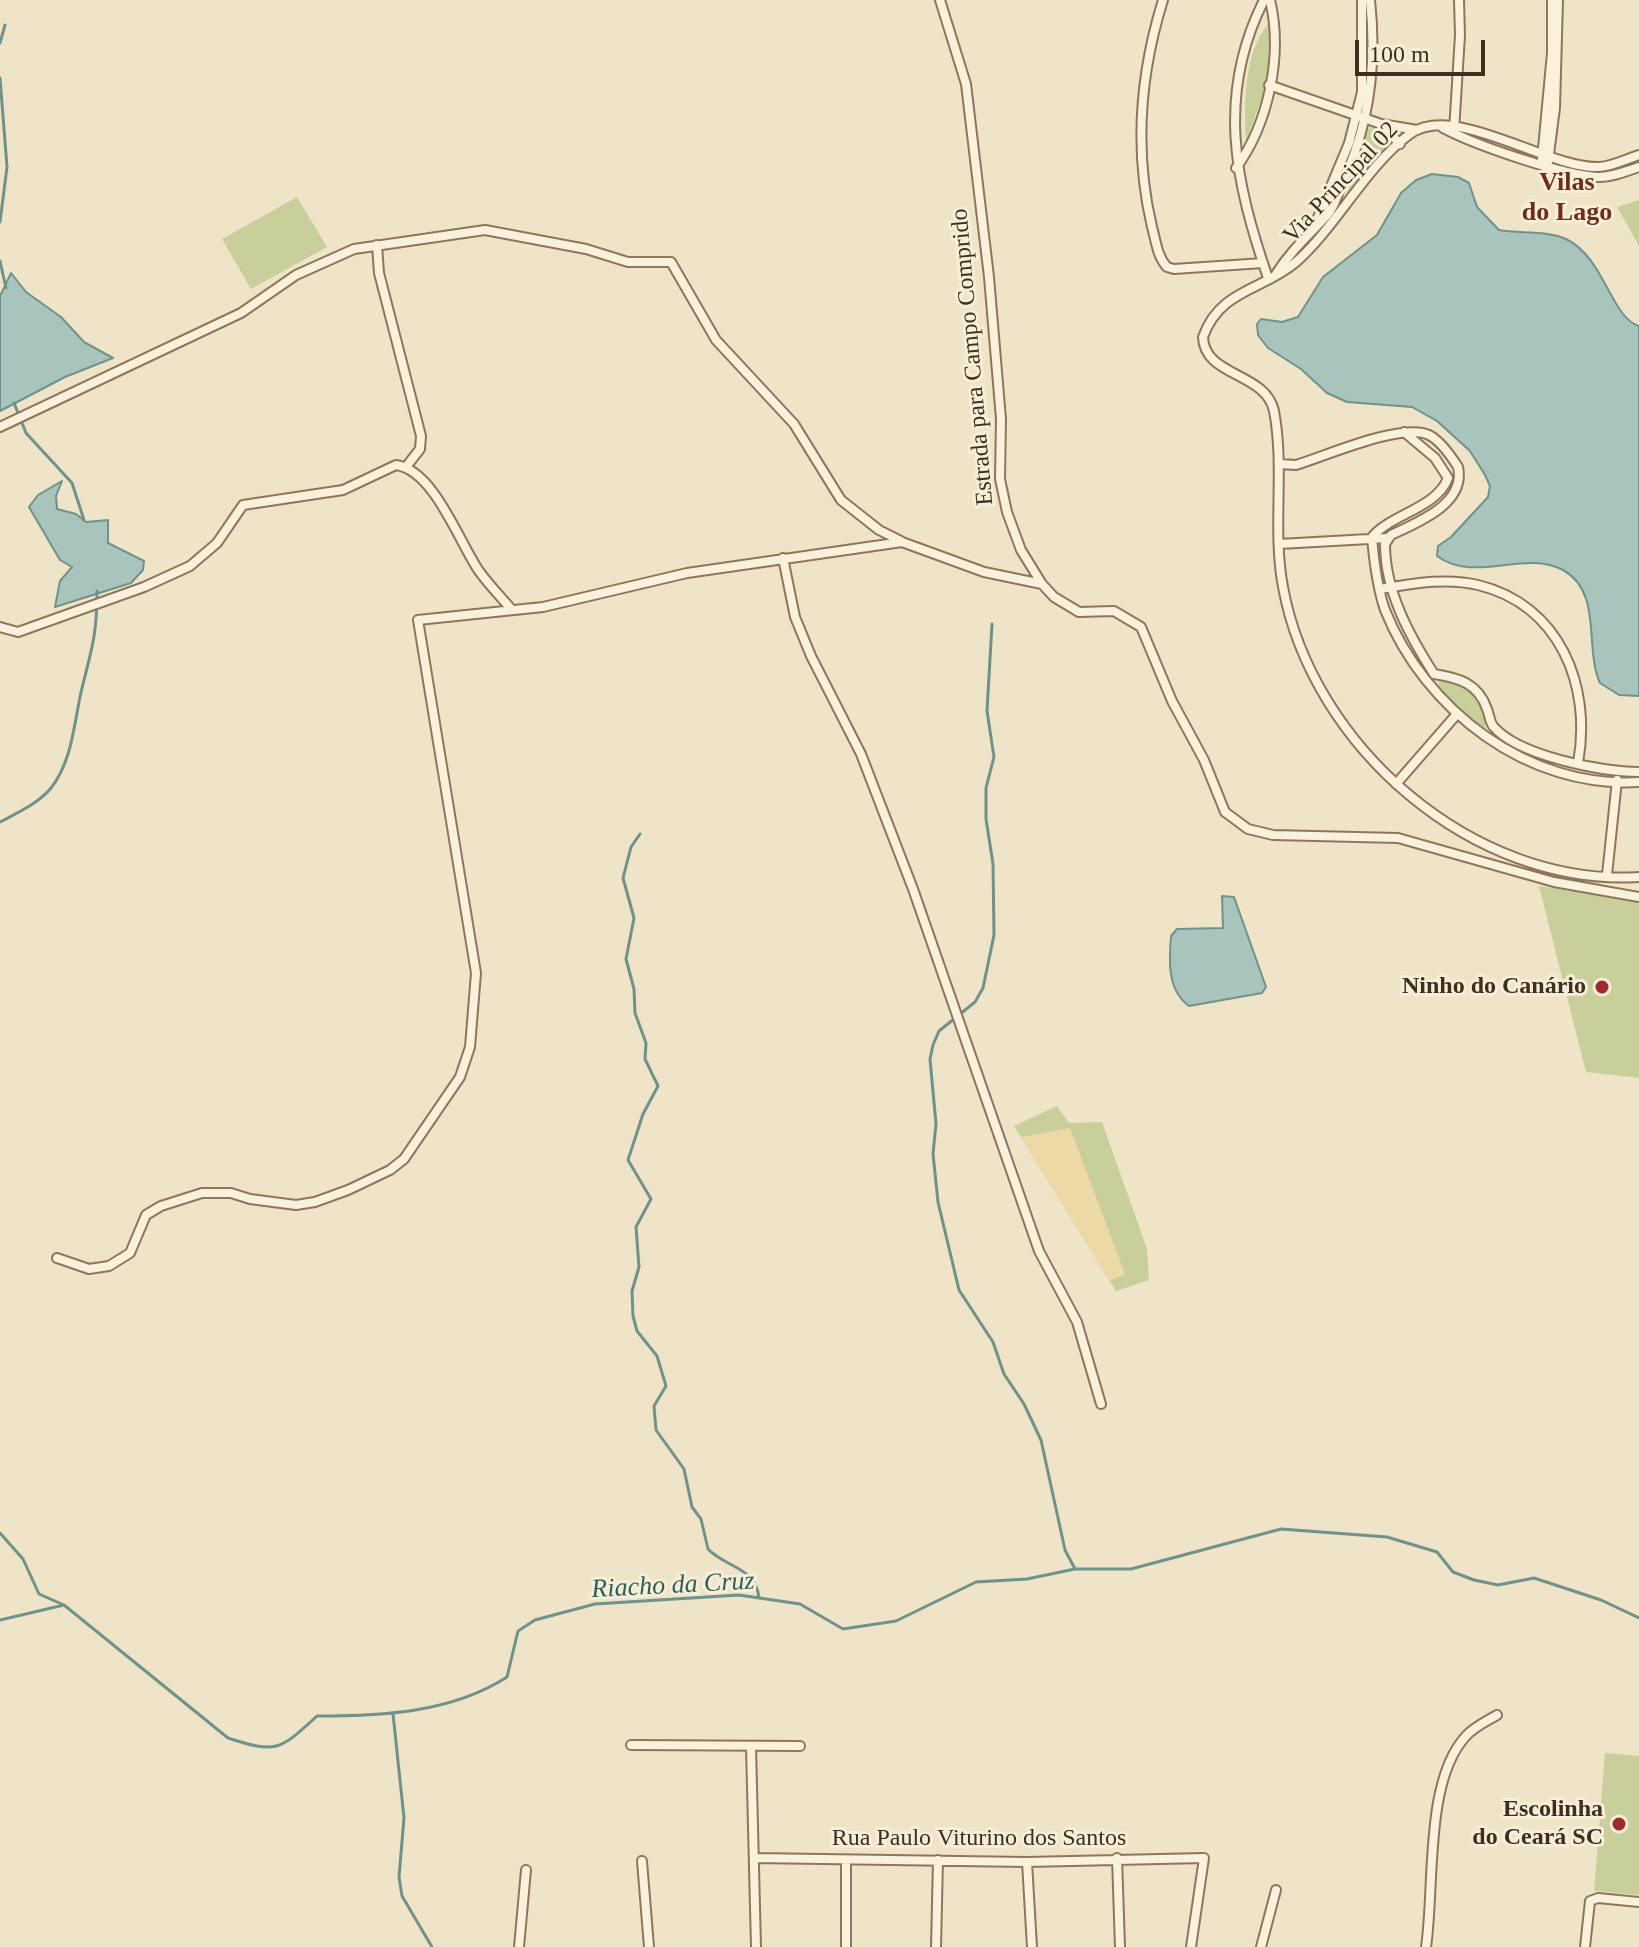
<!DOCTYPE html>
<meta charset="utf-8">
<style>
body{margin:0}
#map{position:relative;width:1639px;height:1947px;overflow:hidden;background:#f0e4c8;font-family:Georgia,serif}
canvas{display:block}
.scale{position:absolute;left:1355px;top:40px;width:130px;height:36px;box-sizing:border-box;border:4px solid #3d2e20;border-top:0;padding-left:10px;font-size:24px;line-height:28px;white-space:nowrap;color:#3d2e20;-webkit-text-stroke:6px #f7eed8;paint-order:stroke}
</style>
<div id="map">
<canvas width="1639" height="1947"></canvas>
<div class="scale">100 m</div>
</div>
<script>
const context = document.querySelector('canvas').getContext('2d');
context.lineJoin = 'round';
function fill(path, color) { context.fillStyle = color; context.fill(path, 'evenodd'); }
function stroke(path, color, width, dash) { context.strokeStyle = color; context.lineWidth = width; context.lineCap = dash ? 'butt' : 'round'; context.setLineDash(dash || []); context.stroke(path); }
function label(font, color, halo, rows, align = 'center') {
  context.font = font + ' Georgia,serif'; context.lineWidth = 6; context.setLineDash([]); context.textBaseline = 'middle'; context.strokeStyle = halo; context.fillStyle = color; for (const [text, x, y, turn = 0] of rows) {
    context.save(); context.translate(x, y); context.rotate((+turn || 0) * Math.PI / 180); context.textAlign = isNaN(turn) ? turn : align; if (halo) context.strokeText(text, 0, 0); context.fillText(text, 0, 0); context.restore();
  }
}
fill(new Path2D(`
 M1270 22 1267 82 1246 143C1244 107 1243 50 1270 22Z
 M1372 127 1385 138 1387 151 1346 195 1368 129Z
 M297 197 327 247 251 289 222 239Z
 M1639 200V246L1617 207Z
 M1439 680 1469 689 1486 716 1485 728H1480L1438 687Z
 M1539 886 1639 901V1078L1586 1072Z
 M1057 1106 1069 1123 1102 1122 1147 1249 1149 1280 1116 1291 1014 1126Z
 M1605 1753 1639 1756V1895L1594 1891Z`), '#c9cf9b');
fill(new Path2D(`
 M1070 1128 1125 1274 1109 1281 1021 1137Z`), '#ecd9a5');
const water = new Path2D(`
 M1432 174 1458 177 1469 183 1477 207 1499 230C1521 234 1545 230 1566 239 1604 257 1612 319 1639 326V696L1619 695 1600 683C1584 648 1603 592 1563 570 1524 549 1475 584 1437 556L1438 546 1451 537 1488 497 1490 486 1485 475 1470 451 1437 421 1412 407 1347 402 1327 393 1301 369 1268 348 1258 335 1257 324 1261 319 1282 322 1298 317 1323 277 1377 235 1401 193 1416 180Z
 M11 273 26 292 61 317 84 342 113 358 65 377 0 411V296Z
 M62 481 56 496 57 509 76 514 86 522 108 520V543L144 561 143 570 131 583 55 607 60 581 72 567 60 560 29 507 38 495Z
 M1222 896 1234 897 1266 987 1262 993 1189 1006C1167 990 1169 961 1171 936L1177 929 1223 928Z`);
fill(water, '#a9c4bc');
stroke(water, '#6f938a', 2);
stroke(new Path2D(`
 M0 43 5 25
 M0 78 7 167 0 222
 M0 261 6 288
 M14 403 26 433 72 483 84 520
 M992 624 987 711 994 757 986 788V819L993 864 994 935 983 988 975 1002 939 1031 933 1045 930 1059 936 1124 933 1154 938 1202 959 1290 993 1342 1004 1374 1024 1404 1041 1440 1065 1550 1075 1569
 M0 822C17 813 39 803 51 788 73 760 74 721 82 688 92 648 97 634 97 591
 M640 834 631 847 623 878 634 918 626 959 634 989 635 1013 646 1043 645 1059 658 1086 643 1114 628 1160 651 1199 636 1227 639 1267 632 1291 633 1316 637 1331 657 1356 666 1386 654 1406 656 1430 684 1469 692 1507 701 1519 708 1549C726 1568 756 1567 759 1598
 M0 1533 23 1559 39 1594 64 1605 228 1738C277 1754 280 1750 317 1716 382 1716 451 1713 507 1677L518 1631 535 1620 595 1604 739 1595 800 1604 843 1629 896 1621 976 1582 1027 1579 1075 1569H1131L1281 1529 1387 1537 1437 1552 1453 1572 1474 1580 1498 1585 1534 1578 1601 1600 1639 1618
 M0 1620 64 1605
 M393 1714 404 1818 399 1877 402 1896 432 1947`), '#6f938a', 3);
const minor = new Path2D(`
 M940 0 966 84 989 277 1001 419 1000 479 1007 512 1021 550 1042 584 1054 597 1079 612 1114 611 1141 627 1172 701 1204 760 1225 812 1248 829 1273 835 1398 838 1554 882 1639 897
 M1163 0C1140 74 1134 151 1152 227 1156 241 1157 256 1167 267L1174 269 1263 263
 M1264 0C1216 95 1235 182 1268 278
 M1269 85 1381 124 1417 130
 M1382 125 1400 144
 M1443 128C1475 145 1562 175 1597 177 1611 178 1626 171 1639 167
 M1454 131 1460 35 1459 0
 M1639 155C1626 159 1611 167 1598 167 1546 168 1454 102 1410 134 1367 165 1336 227 1296 262 1264 290 1220 289 1203 337 1204 377 1266 372 1274 411 1285 469 1272 529 1283 587 1312 746 1473 887 1639 877
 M1542 159 1552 53V0
 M1548 162 1555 108 1558 0
 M1236 168C1269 123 1283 54 1270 0
 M1316 222 1349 143 1362 92V0
 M377 245 379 273 421 436 420 449 406 467
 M1276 274C1291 250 1310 234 1328 214 1334 207 1338 194 1341 186 1369 128 1377 63 1370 0
 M0 427 241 313 296 275 354 249 485 230 586 249 628 262H671L716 340 794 424 841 500 879 530 901 541
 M1404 432 1435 458 1448 478C1437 508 1391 514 1372 537 1374 561 1377 587 1385 610 1425 710 1528 789 1639 782
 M1280 464 1296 465C1326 456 1402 422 1429 435 1441 441 1451 456 1458 467 1466 504 1418 522 1391 535L1385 544C1385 591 1409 635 1434 674 1459 678 1478 683 1487 709 1489 714 1490 722 1493 726 1518 756 1602 772 1639 772
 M1279 544 1387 538
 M783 558 795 617 811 656 861 754 913 889 1039 1251 1077 1322 1101 1404
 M1380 589C1411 584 1446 577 1478 585 1560 605 1592 686 1578 763
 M0 627 18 632 144 587 190 566 217 543 243 505 343 490 396 465C434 470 459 542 479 571 489 585 501 597 512 610
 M1396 784 1457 714
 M1607 875 1617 780
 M57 1258 89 1269 109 1266 130 1253 146 1215 161 1206 202 1193H231L250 1199 296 1205 315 1202 348 1190 390 1170 404 1159 460 1077 470 1047 476 973 418 620 543 607 687 573 902 542 984 572 1042 584
 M631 1745 800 1746
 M751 1746 756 1947
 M754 1858 1027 1862 1204 1858 1191 1947
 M1117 1858 1120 1947
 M642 1861 649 1947
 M1027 1862 1032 1947
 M519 1947 526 1870
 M846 1947V1861
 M936 1947 938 1860
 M1261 1947 1276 1890
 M1426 1947C1435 1887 1424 1781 1466 1736 1474 1727 1487 1721 1497 1715
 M1585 1947 1590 1901 1598 1898 1639 1902`);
stroke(minor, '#8d765c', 12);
stroke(minor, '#faf1dc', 8);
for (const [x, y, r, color] of [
 [1602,987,8,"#9e2a2b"],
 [1619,1824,8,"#9e2a2b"]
]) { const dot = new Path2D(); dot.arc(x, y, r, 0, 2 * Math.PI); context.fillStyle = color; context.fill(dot); stroke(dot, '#f7eed8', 3); }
label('24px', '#3d2e20', '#f7eed8', [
 ["Via Principal 02",1341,183,-47],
 ["Estrada para Campo Comprido",973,357,-95],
 ["Rua Paulo Viturino dos Santos",979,1839]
]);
label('bold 24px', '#3d2e20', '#f7eed8', [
 ["Ninho do Canário",1586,987],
 ["Escolinha",1603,1810],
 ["do Ceará SC",1603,1838]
], 'right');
label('bold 26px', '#6b2e1e', '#f7eed8', [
 ["Vilas",1567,183],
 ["do Lago",1567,213]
]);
label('italic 26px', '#2f5d5a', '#f7eed8', [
 ["Riacho da Cruz",673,1586,-3]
]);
</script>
